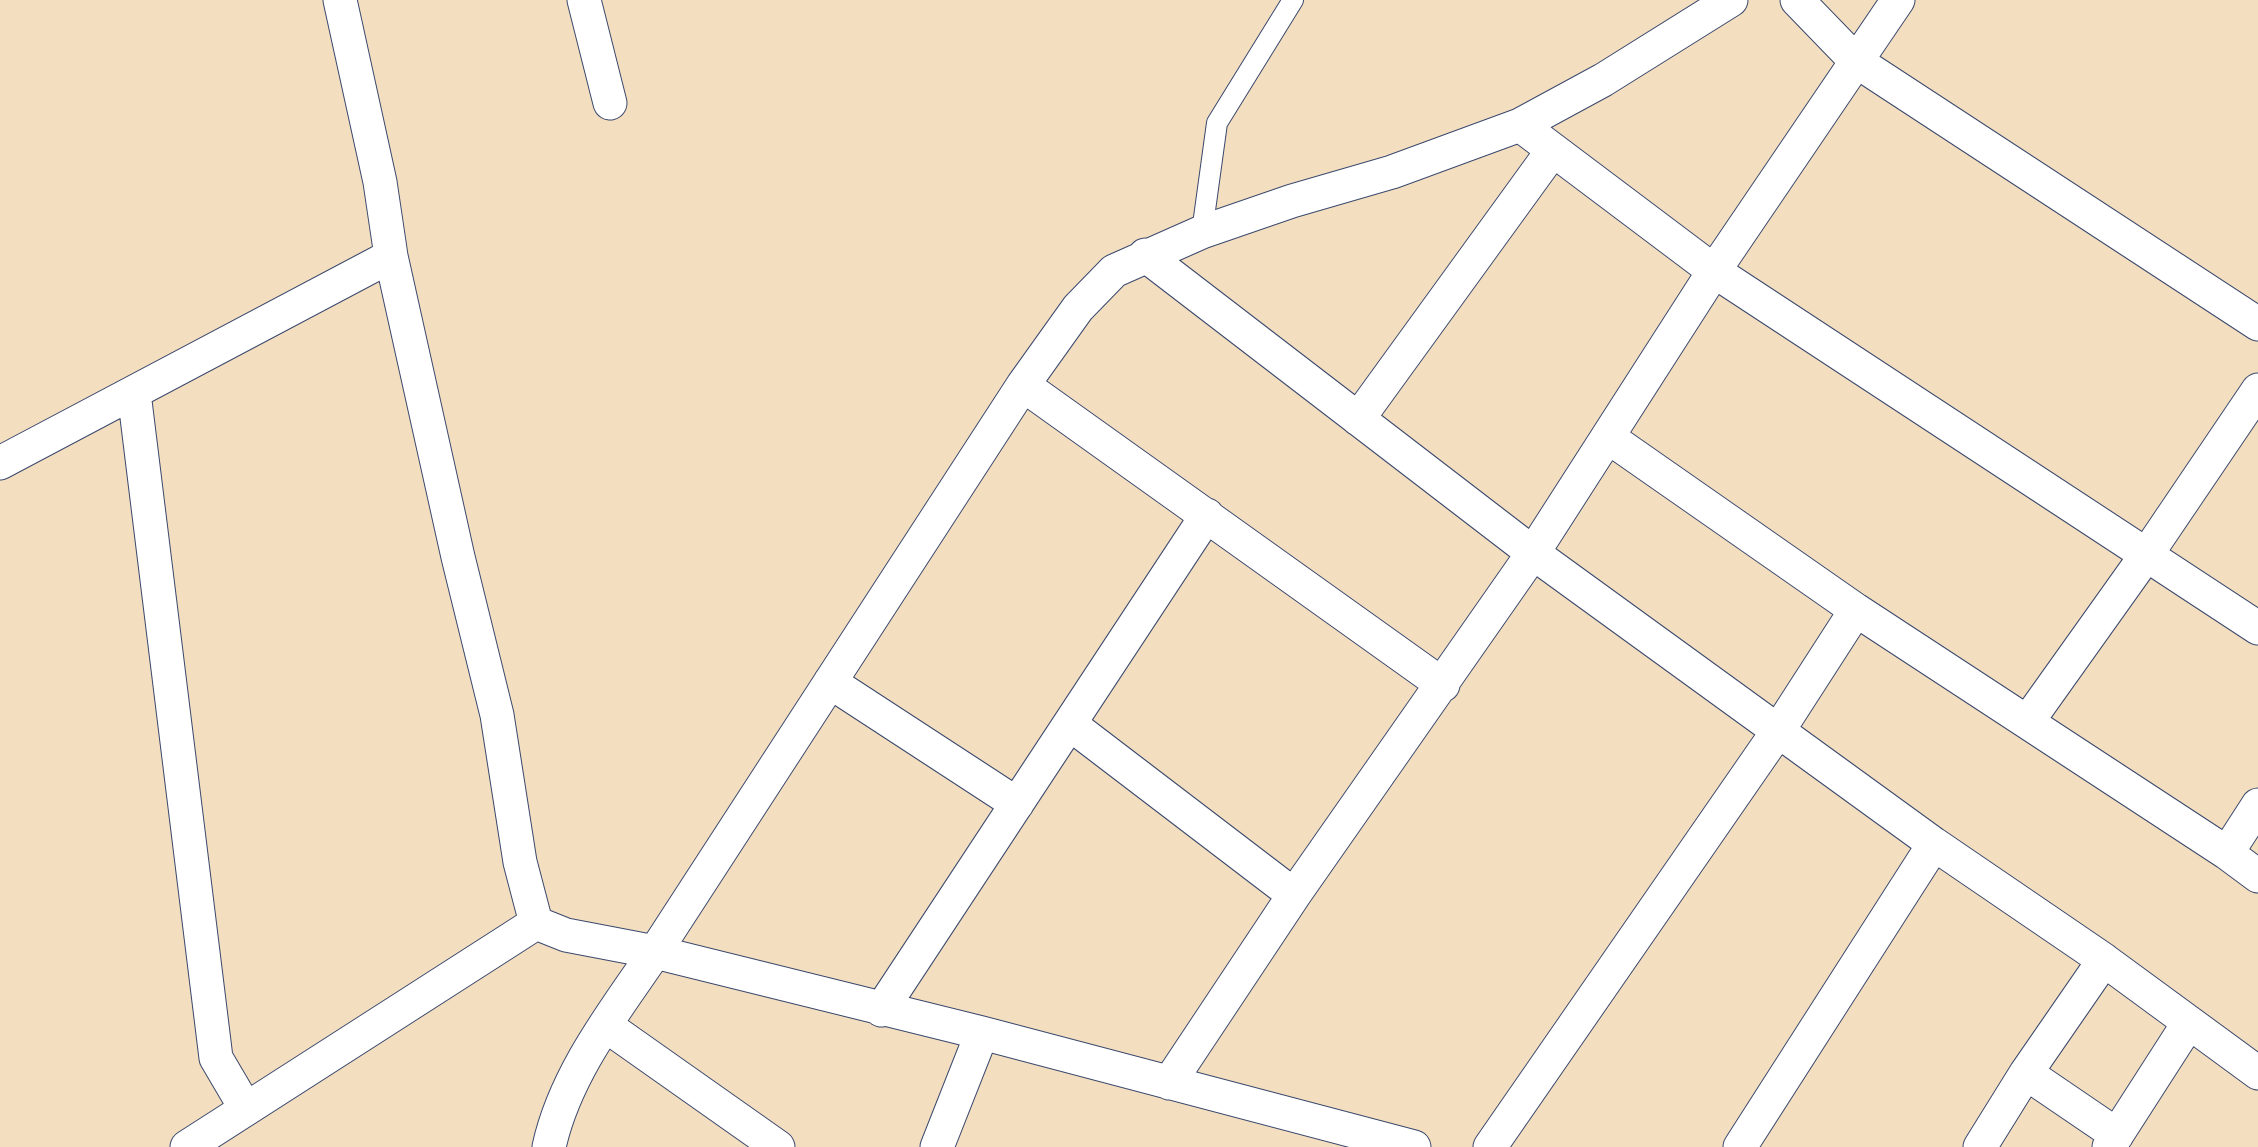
<!DOCTYPE html>
<style>
body{margin:0}
canvas{display:block;background:#f3dec0}
</style>
<canvas width="2258" height="1147"></canvas>
<script>
const context = document.querySelector('canvas').getContext('2d');
context.lineJoin = 'round';
function stroke(path, color, width, dash) { context.strokeStyle = color; context.lineWidth = width; context.lineCap = dash ? 'butt' : 'round'; context.setLineDash(dash || []); context.stroke(path); }
const service = new Path2D(`
 M1202 232 1217 123 1293 0`);
const minor = new Path2D(`
 M340 0 380 182 391 256 458 557 497 715 520 862 536 923 566 935 655 952 982 1033 1414 1147
 M584 0 610 103
 M1797 0 1856 61 2258 324
 M1520 125 1714 271 2258 628
 M1145 255 1533 553 1934 844 2104 960 2258 1073
 M1023 385 1443 685
 M134 393 216 1058 246 1109
 M1358 419 1553 150
 M1608 437 1856 610 2227 853 2258 876
 M0 463 391 256
 M830 682 1017 804
 M2028 721 2147 554 2258 390
 M1070 724 1294 895
 M2227 853 2258 805
 M881 1010 1207 515
 M605 1025 778 1147
 M2026 1073 2117 1135
 M1169 1083 1294 895 1533 553 1714 271 1898 0
 M187 1147 536 923
 M549 1147C565 1074 614 1012 655 952L1023 385 1078 308 1114 271 1202 232 1292 201 1392 172 1520 125 1603 80 1731 0
 M937 1147 982 1033
 M1490 1147 1778 731 1856 610
 M1740 1147 1934 844
 M1980 1147 2026 1073 2104 960
 M2109 1147 2188 1024`);
stroke(service, '#3b496d', 22);
stroke(minor, '#3b496d', 35);
stroke(service, '#fff', 20);
stroke(minor, '#fff', 33);
</script>
